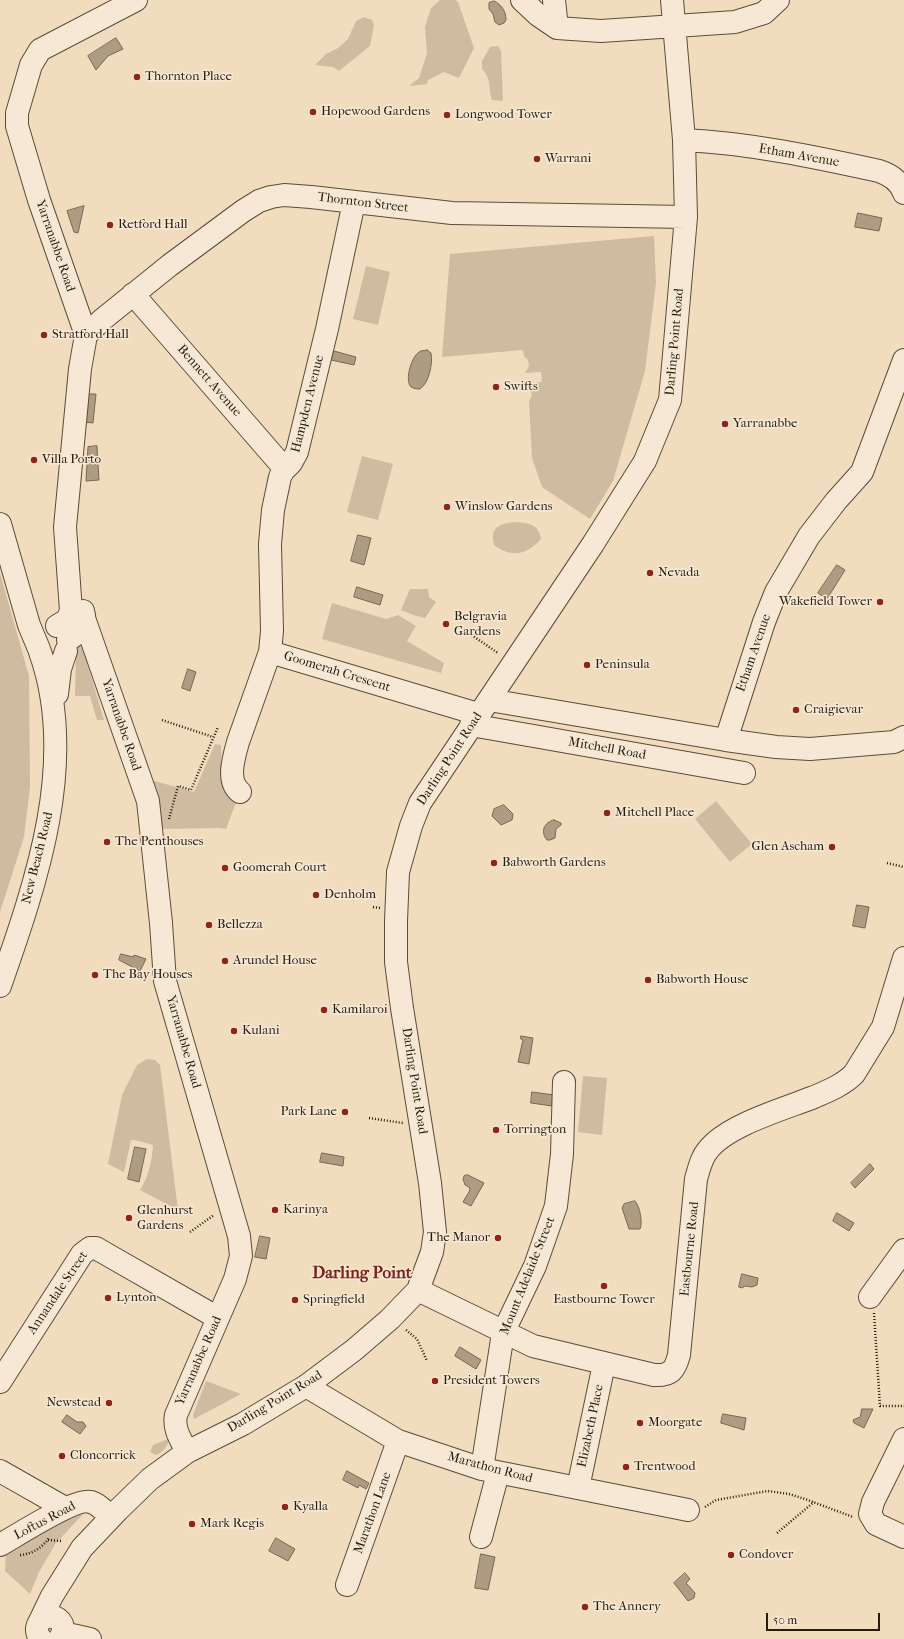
<!DOCTYPE html>
<style>
body{margin:0}
#map{position:relative;width:904px;height:1639px;overflow:hidden;background:#f2dcbe;font-family:"IM FELL French Canon",serif}
canvas{display:block}
.scale{position:absolute;left:766px;top:1613px;width:114px;height:18px;box-sizing:border-box;border:2px solid #271c0d;border-top:0;padding-left:5px;font-size:12px;line-height:14px;white-space:nowrap;color:#271c0d;-webkit-text-stroke:3px #f7e8d5;paint-order:stroke}
</style>
<div id="map">
<canvas width="904" height="1639"></canvas>
<div class="scale">50 m</div>
</div>
<script>
const context = document.querySelector('canvas').getContext('2d');
context.lineJoin = 'round';
function fill(path, color) { context.fillStyle = color; context.fill(path, 'evenodd'); }
function stroke(path, color, width, dash) { context.strokeStyle = color; context.lineWidth = width; context.lineCap = dash ? 'butt' : 'round'; context.setLineDash(dash || []); context.stroke(path); }
function label(font, color, halo, rows, align = 'center') {
  context.font = font + ' "IM FELL French Canon",serif'; context.lineWidth = 3; context.setLineDash([]); context.textBaseline = 'middle'; context.strokeStyle = halo; context.fillStyle = color; for (const [text, x, y, turn = 0] of rows) {
    context.save(); context.translate(x, y); context.rotate((+turn || 0) * Math.PI / 180); context.textAlign = isNaN(turn) ? turn : align; if (halo) context.strokeText(text, 0, 0); context.fillText(text, 0, 0); context.restore();
  }
}
fill(new Path2D(`
 M440 0H455L458 2 474 48 459 78 444 72 428 80 427 84 409 86 419 78 427 53 425 27 431 8Z
 M364 17 372 20 374 25 370 46 339 71 333 67 315 65 326 54 338 48 348 39 356 21Z
 M498 46 501 51 503 101 492 100C488 88 492 79 482 69V61L490 47Z
 M654 236 656 283 645 371 613 481 590 519 542 487 532 458 529 401 532 395 527 383 542 382 541 372 525 373 529 366 528 360 524 356 523 350 442 357 450 254Z
 M366 266 390 272 378 325 353 319Z
 M362 456 393 464 378 520 347 512Z
 M514 522C527 523 539 523 541 539 527 555 511 558 494 545 490 528 498 524 514 522Z
 M0 573 29 676 30 787 24 837 0 912Z
 M410 589H428L429 597 436 602 425 618 413 615 401 610Z
 M332 603 386 619 398 615 416 626 407 641 444 663 441 673 322 639Z
 M80 646 83 649 104 720H97L90 696H75L76 649Z
 M215 744 221 745 222 773 237 800 226 829 220 828 162 829 160 813 151 780 194 792Z
 M716 801 752 844 730 862 695 819Z
 M147 1059 155 1060 160 1065 178 1210 140 1190C149 1176 152 1161 153 1145L139 1141 131 1140 124 1172 108 1164 122 1095 137 1065Z
 M583 1076 607 1078 602 1135 578 1132Z
 M206 1381 241 1394 194 1419 193 1415Z
 M170 1438C168 1445 163 1453 156 1455L150 1452 153 1445Z
 M84 1509 86 1511 56 1543 39 1572 30 1594 5 1571 6 1555Z`), '#cfbba0');
const water = new Path2D(`
 M494 1C501 4 506 11 506 20L504 23 499 25 495 22 493 14 489 9V3Z
 M116 38 123 49 108 56 96 70 88 56Z
 M84 206 78 233 74 232 67 211Z
 M858 213 882 218 879 231 855 227Z
 M427 350 431 353C433 364 429 383 420 389 418 389 414 389 411 387 404 380 412 354 421 351 423 350 425 351 427 350Z
 M334 351 356 357 354 365 331 360Z
 M88 394H96L93 423 85 422Z
 M97 446 99 480 86 481 88 447Z
 M358 535 371 538 364 565 351 561Z
 M837 565 845 570 827 599 818 593Z
 M357 587 383 595 380 605 354 597Z
 M188 669 196 672 190 691 182 688Z
 M504 805 513 814 512 820 501 825 492 816 494 809Z
 M554 820 561 823V825L556 829 555 838 550 840H547C540 832 544 822 554 820Z
 M857 905 869 907 865 928 853 926Z
 M121 954 133 957 134 955 146 959 140 971 119 960Z
 M521 1036 533 1038 529 1064 518 1062 523 1040 521 1039Z
 M532 1092 554 1095 552 1106 531 1103Z
 M135 1147 146 1149 139 1182 128 1179Z
 M322 1153 344 1157 343 1166 320 1162Z
 M870 1164 874 1169 855 1188 851 1183Z
 M468 1175 484 1183 471 1206 463 1202 470 1190 469 1187 465 1185 463 1179 464 1176Z
 M635 1201C640 1206 643 1223 640 1229H629L622 1208 624 1204Z
 M837 1213 854 1223 849 1231 833 1221Z
 M260 1236 270 1238 266 1259 255 1257Z
 M742 1274 758 1278 757 1285 752 1287 745 1286 742 1288 739 1287Z
 M460 1347 481 1360 476 1369 455 1356Z
 M862 1409H873L864 1428 854 1423 853 1420 860 1417Z
 M723 1414 746 1418 744 1430 721 1423Z
 M67 1415 77 1422H83L86 1426 80 1434 62 1422Z
 M347 1471 369 1483 366 1489 359 1485 358 1488 343 1480Z
 M276 1538 295 1549 288 1561 269 1551Z
 M481 1554 495 1557 488 1590 475 1588Z
 M685 1573 690 1579 686 1583 695 1593 694 1598 688 1601 674 1583Z`);
fill(water, '#ad9b82');
stroke(water, '#776853', 1);
const minor = new Path2D(`
 M522 0 538 15 557 28 601 31 735 22 764 13 778 0
 M554 0 557 28
 M684 140C749 143 815 157 879 171 891 175 900 181 904 193
 M133 294 285 469
 M86 335 103 319 170 265 243 211 259 201 271 197 284 195 311 197 452 213 686 217
 M0 524 29 625 39 649
 M67 620 74 619 85 621 148 801 161 923 165 981 239 1236 241 1256 235 1279 176 1415C173 1429 181 1440 187 1452
 M57 626 67 620 71 611 65 527 80 369 86 335 39 200 17 126V113L31 65 40 50 136 0
 M68 640C81 631 88 628 83 611
 M270 652 272 631 270 544 273 510 280 477 283 471 291 463 297 452 327 329 354 202
 M57 694 60 669 66 651
 M489 700 726 740 776 747 810 749 894 742 904 737
 M471 725 744 773
 M726 740 764 622 776 592 809 536 836 501 862 472 904 360
 M240 792C226 781 234 757 238 742L270 652 478 714
 M0 986C36 883 79 761 40 652
 M418 1290 533 1346 654 1375C671 1376 675 1370 679 1355L696 1179C699 1169 701 1158 708 1150 727 1125 784 1109 814 1097 828 1091 843 1085 854 1074L883 1027 904 958
 M870 1297 904 1250
 M0 1382 82 1254 90 1248H96L101 1251 218 1318
 M306 1386 398 1441 482 1469 688 1510
 M904 1439 873 1502 870 1514 876 1524 904 1537
 M482 1469 503 1333 535 1266 556 1206 562 1154 564 1082
 M0 1471 65 1508
 M578 1488 604 1364
 M481 1537 498 1473
 M0 1545C16 1536 76 1497 91 1502 99 1504 105 1512 111 1517
 M347 1585 398 1441
 M39 1623 52 1596 82 1548 118 1510 150 1479 187 1452 243 1424 306 1386 354 1350 390 1319 418 1290 432 1252 435 1232 430 1183 402 1008 396 962V921L398 872 411 826 420 803 593 544 645 461 670 400 686 217 684 140 672 0
 M63 1633 90 1639
 M41 1639C27 1623 53 1607 62 1624 64 1630 63 1634 59 1639`);
stroke(minor, '#5a4c39', 24);
stroke(new Path2D(`
 M464 630 498 653
 M162 720 213 737
 M169 819 178 786 191 790 218 727
 M887 863 904 867
 M373 907 380 908
 M369 1118 403 1123
 M190 1232 214 1215
 M874 1313 880 1406H904
 M406 1330 417 1339 427 1361
 M705 1507 716 1500 768 1491 789 1494 805 1499 853 1517
 M777 1533 814 1502
 M48 1540 62 1541
 M20 1555C32 1554 42 1548 49 1538`), '#271c0d', 2.5, [1, 2]);
stroke(minor, '#f7e8d5', 22);
for (const [x, y, r, color] of [
 [137,77,4,"#8f2418"],
 [313,112,4,"#8f2418"],
 [447,115,4,"#8f2418"],
 [537,159,4,"#8f2418"],
 [110,225,4,"#8f2418"],
 [44,335,4,"#8f2418"],
 [496,387,4,"#8f2418"],
 [725,424,4,"#8f2418"],
 [34,460,4,"#8f2418"],
 [447,507,4,"#8f2418"],
 [650,573,4,"#8f2418"],
 [880,602,4,"#8f2418"],
 [446,624,4,"#8f2418"],
 [587,665,4,"#8f2418"],
 [796,710,4,"#8f2418"],
 [607,813,4,"#8f2418"],
 [107,842,4,"#8f2418"],
 [832,847,4,"#8f2418"],
 [494,863,4,"#8f2418"],
 [225,868,4,"#8f2418"],
 [316,895,4,"#8f2418"],
 [209,925,4,"#8f2418"],
 [225,961,4,"#8f2418"],
 [95,975,4,"#8f2418"],
 [648,980,4,"#8f2418"],
 [324,1010,4,"#8f2418"],
 [234,1031,4,"#8f2418"],
 [345,1112,4,"#8f2418"],
 [496,1130,4,"#8f2418"],
 [275,1210,4,"#8f2418"],
 [129,1218,4,"#8f2418"],
 [498,1238,4,"#8f2418"],
 [604,1286,4,"#8f2418"],
 [108,1298,4,"#8f2418"],
 [295,1300,4,"#8f2418"],
 [435,1381,4,"#8f2418"],
 [109,1403,4,"#8f2418"],
 [640,1423,4,"#8f2418"],
 [62,1456,4,"#8f2418"],
 [626,1467,4,"#8f2418"],
 [285,1507,4,"#8f2418"],
 [192,1524,4,"#8f2418"],
 [731,1555,4,"#8f2418"],
 [585,1607,4,"#8f2418"]
]) { const dot = new Path2D(); dot.arc(x, y, r, 0, 2 * Math.PI); context.fillStyle = color; context.fill(dot); stroke(dot, '#f7e8d5', 1.5); }
label('13px', '#271c0d', '#f7e8d5', [
 ["Thornton Place",145,77],
 ["Hopewood Gardens",321,112],
 ["Longwood Tower",455,115],
 ["Warrani",545,159],
 ["Retford Hall",118,225],
 ["Stratford Hall",52,335],
 ["Swifts",504,387],
 ["Yarranabbe",733,424],
 ["Villa Porto",42,460],
 ["Winslow Gardens",455,507],
 ["Nevada",658,573],
 ["Wakefield Tower",872,602,"right"],
 ["Belgravia",454,617],
 ["Gardens",454,632],
 ["Peninsula",595,665],
 ["Craigievar",804,710],
 ["Mitchell Place",615,813],
 ["The Penthouses",115,842],
 ["Glen Ascham",824,847,"right"],
 ["Babworth Gardens",502,863],
 ["Goomerah Court",233,868],
 ["Denholm",324,895],
 ["Bellezza",217,925],
 ["Arundel House",233,961],
 ["The Bay Houses",103,975],
 ["Babworth House",656,980],
 ["Kamilaroi",332,1010],
 ["Kulani",242,1031],
 ["Park Lane",337,1112,"right"],
 ["Torrington",504,1130],
 ["Karinya",283,1210],
 ["Glenhurst",137,1211],
 ["Gardens",137,1226],
 ["The Manor",490,1238,"right"],
 ["Lynton",116,1298],
 ["Springfield",303,1300],
 ["Eastbourne Tower",604,1300,"center"],
 ["President Towers",443,1381],
 ["Newstead",101,1403,"right"],
 ["Moorgate",648,1423],
 ["Cloncorrick",70,1456],
 ["Trentwood",634,1467],
 ["Kyalla",293,1507],
 ["Mark Regis",200,1524],
 ["Condover",739,1555],
 ["The Annery",593,1607]
], 'left');
label('13px', '#271c0d', '#f7e8d5', [
 ["Etham Avenue",799,156,10],
 ["Thornton Street",363,203,7],
 ["Yarranabbe Road",55,246,71],
 ["Darling Point Road",675,342,-85],
 ["Bennett Avenue",209,381,49],
 ["Hampden Avenue",308,404,-76],
 ["Etham Avenue",754,653,-71],
 ["Goomerah Crescent",337,672,17],
 ["Yarranabbe Road",121,725,71],
 ["Mitchell Road",607,749,10],
 ["Darling Point Road",450,759,-57],
 ["New Beach Road",38,858,-76],
 ["Yarranabbe Road",183,1042,74],
 ["Darling Point Road",414,1081,81],
 ["Eastbourne Road",690,1249,-84],
 ["Mount Adelaide Street",528,1276,-68],
 ["Annandale Street",58,1293,-56],
 ["Yarranabbe Road",199,1361,-66],
 ["Darling Point Road",275,1402,-31],
 ["Elizabeth Place",591,1426,-78],
 ["Marathon Road",490,1468,15],
 ["Marathon Lane",373,1513,-70],
 ["Loftus Road",45,1521,-28]
]);
label('bold 17px', '#7a1f14', '#f7e8d5', [
 ["Darling Point",362,1274]
]);
</script>
